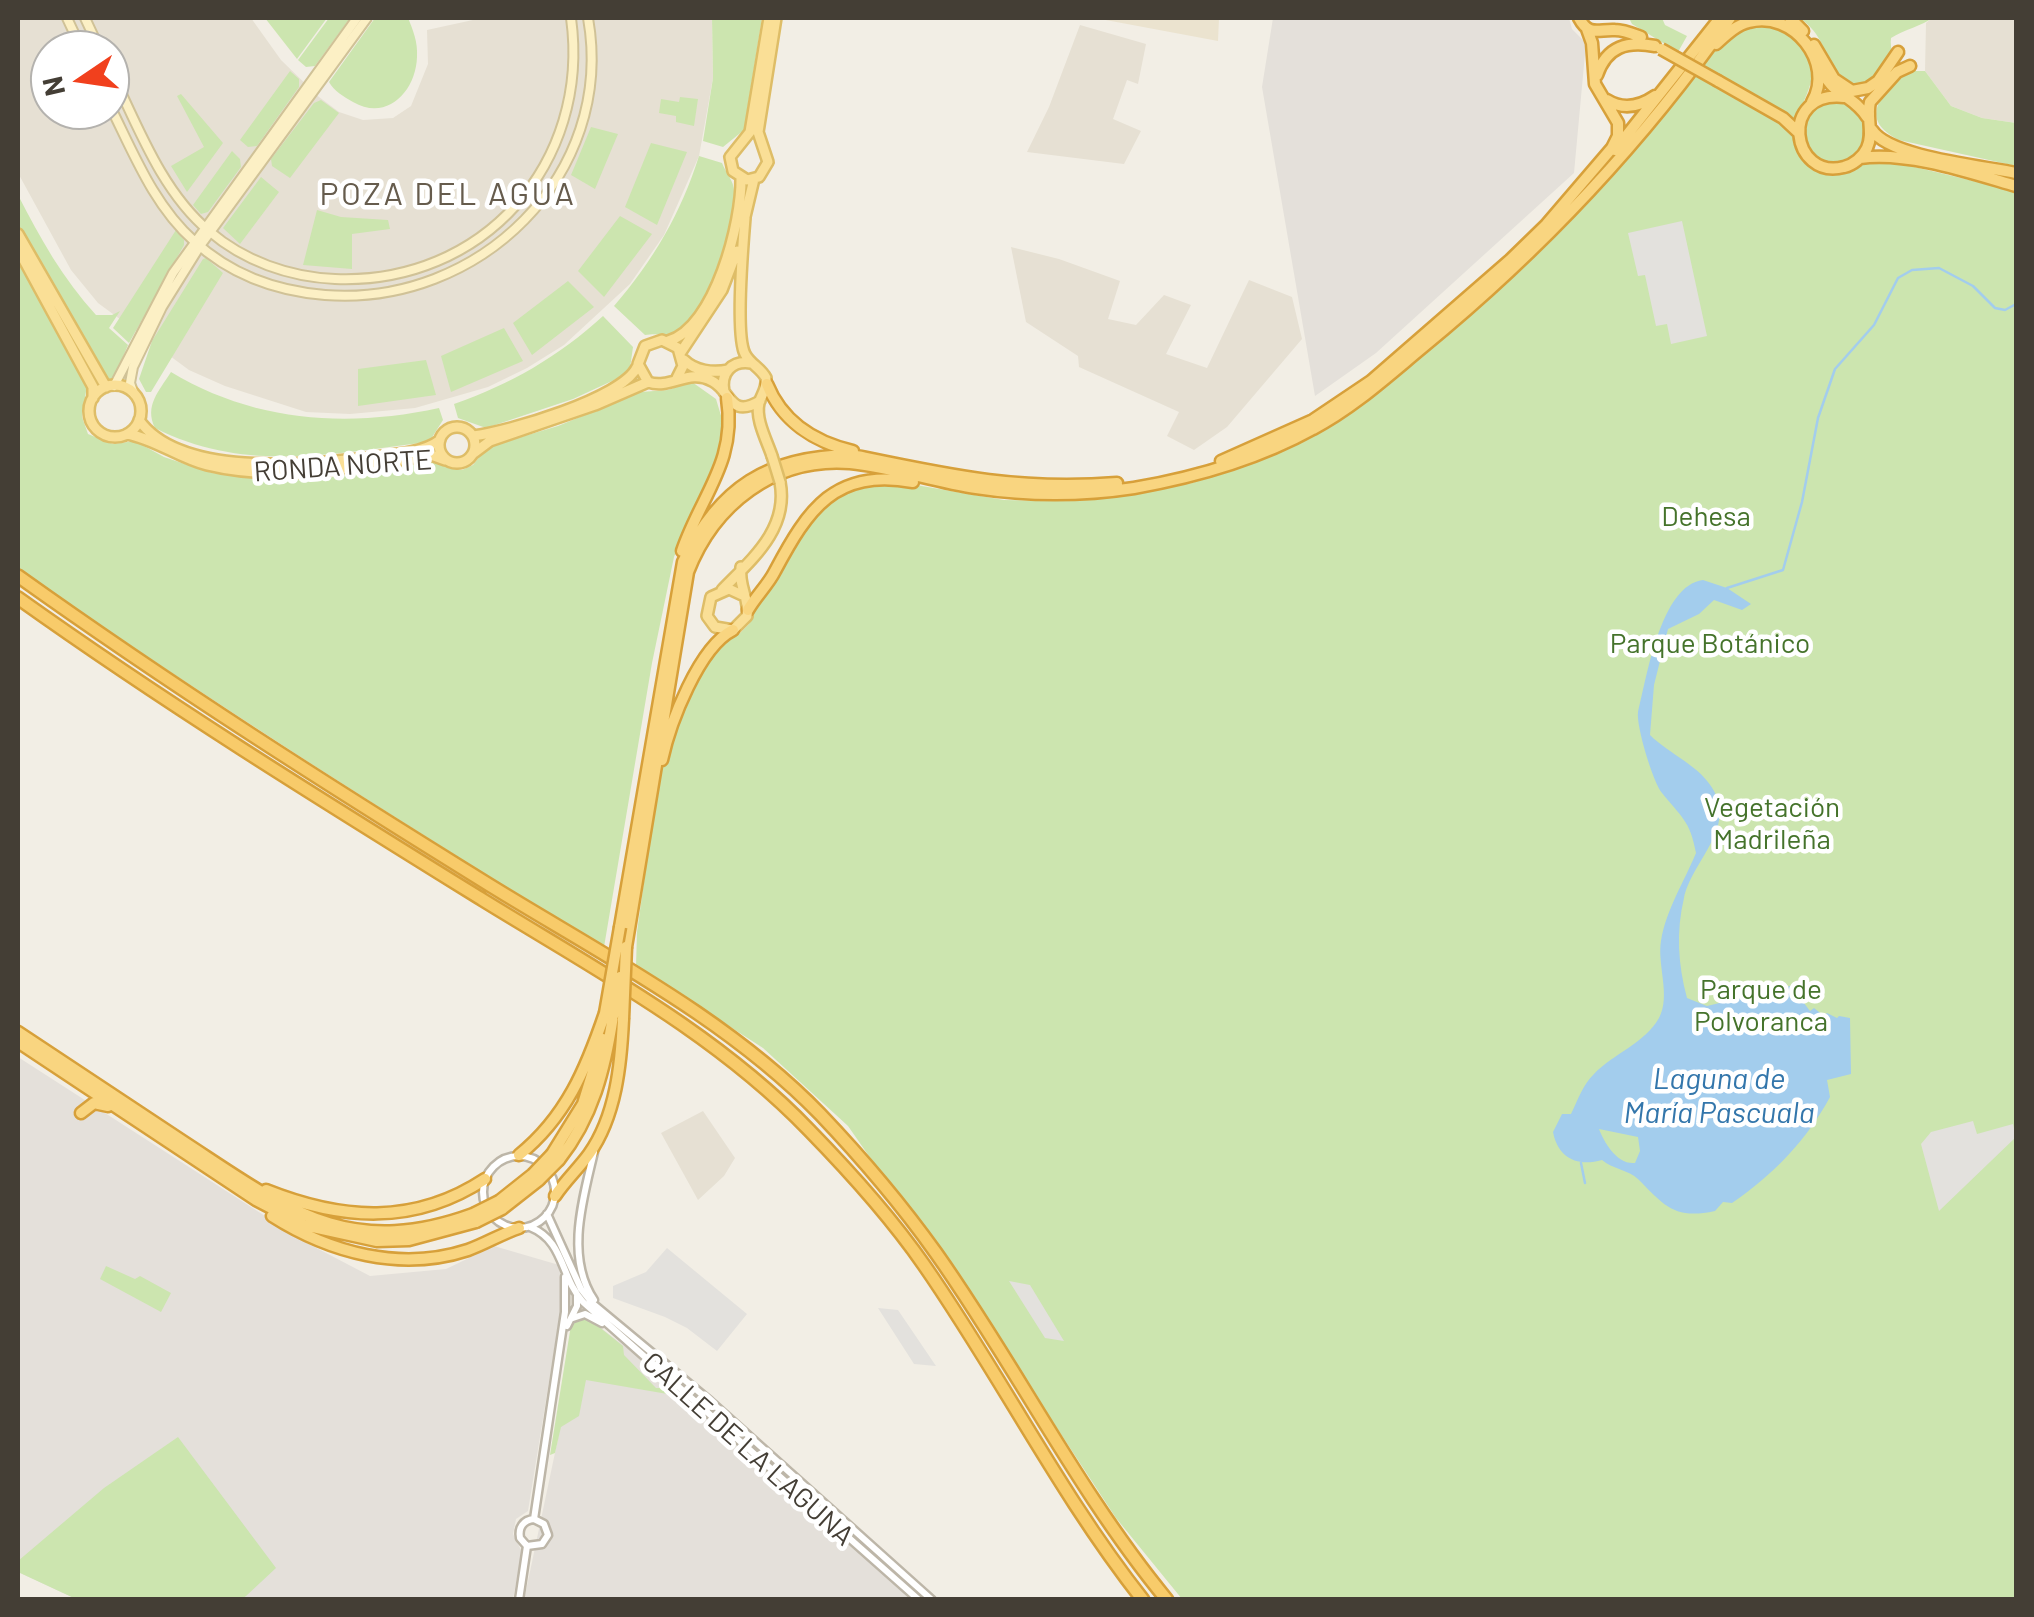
<!DOCTYPE html>
<meta charset="utf-8">
<style>
body{margin:0}
#map{position:relative;width:2034px;height:1617px;overflow:hidden;background:#f2eee5;font-family:Barlow,sans-serif}
canvas{display:block}
.frame{position:absolute;inset:0;border:20px solid #443e35;pointer-events:none}
.north{position:absolute;left:30px;top:30px;width:100px;height:100px;box-sizing:border-box;background:#fff;border:2px solid #b4b2ae;border-radius:50%;rotate:257deg;font-size:28px;font-weight:700;line-height:40px;text-align:center;color:#443e35}
.north::after{content:'';display:block;margin:auto;width:35px;height:45px;background:#f1401d;clip-path:polygon(50% 0,100% 100%,50% 72%,0 100%)}
</style>
<div id="map">
<canvas width="2034" height="1617"></canvas>
<div class="frame"></div>
<div class="north">N</div>
</div>
<script>
const context = document.querySelector('canvas').getContext('2d');
context.lineJoin = 'round';
function fill(path, color) { context.fillStyle = color; context.fill(path, 'evenodd'); }
function stroke(path, color, width, dash) { context.strokeStyle = color; context.lineWidth = width; context.lineCap = dash ? 'butt' : 'round'; context.setLineDash(dash || []); context.stroke(path); }
function label(font, color, halo, rows, align = 'center') {
  context.font = font + ' Barlow,sans-serif'; context.lineWidth = 9; context.setLineDash([]); context.textBaseline = 'middle'; context.strokeStyle = halo; context.fillStyle = color; for (const [text, x, y, turn = 0] of rows) {
    context.save(); context.translate(x, y); context.rotate((+turn || 0) * Math.PI / 180); context.textAlign = isNaN(turn) ? turn : align; if (halo) context.strokeText(text, 0, 0); context.fillText(text, 0, 0); context.restore();
  }
}
fill(new Path2D(`
 M18 18H251L281 60 319 97 339 112 363 120 393 118 411 106 428 64 427 30 482 18H712L713 78 699 156 664 235 630 284 564 345 527 368 488 387 415 408 350 414 306 412 225 386 189 370 98 303 71 270 18 173ZM50 50H110V110H50Z
 M1932 18H2016V123L1982 118 1951 106 1925 71 1926 23Z
 M1080 25 1146 44 1138 84 1127 80 1113 119 1141 131 1124 164 1027 152 1049 107Z
 M1011 247 1059 259 1120 281 1108 319 1136 325 1164 295 1191 305 1166 354 1207 368 1249 280 1292 297 1302 339 1227 427 1194 450 1167 436 1179 412 1079 367 1078 356 1026 322Z
 M703 1111 735 1158 724 1176 698 1200 661 1133Z`), '#e6e0d3');
fill(new Path2D(`
 M1273 18H1569L1572 29 1586 43 1574 173 1376 353 1315 396 1262 87Z
 M18 1057 307 1243 370 1276 446 1269 494 1246 559 1265 563 1295 528 1511 516 1519 513 1534 522 1552 513 1599H76L18 1572Z
 M584 1315 686 1393 911 1599 524 1600Z`), '#e4e0da');
fill(new Path2D(`
 M1095 18H1219L1218 41Z`), '#ebe3cf');
fill(new Path2D(`
 M265 18H327L297 59Z
 M329 18H350L315 66 306 67 298 60Z
 M375 18H408C413 30 418 42 417 57 416 91 387 122 353 102 344 97 334 91 329 82Z
 M712 18H762L744 130 723 147 703 141 713 78Z
 M1629 18H1662L1665 25 1687 36 1678 52 1632 24Z
 M1800 18H1932C1924 25 1903 30 1891 38 1890 43 1892 49 1891 54 1886 79 1852 96 1836 71 1822 50 1823 35 1800 18Z
 M1765 23C1870 63 1763 114 1806 160 1812 166 1816 170 1825 171 1847 173 1863 161 1885 160L2016 191V1599H1182L1116 1518 1030 1387 848 1126 763 1048 636 966 637 932 652 824 663 761 672 729 712 651 725 638 739 634 749 624 757 600 800 528 842 492 867 483 910 484 1004 500 1053 501 1123 495 1192 483 1272 454 1380 389 1436 342 1590 198 1685 90 1720 44 1741 28Z
 M290 71 299 79V87L257 146 248 147 240 140Z
 M1903 71H1925L1951 106 1982 118 2016 123V166L1899 140C1858 119 1881 96 1903 71Z
 M181 94 223 143 187 192 171 166 204 147 177 96Z
 M680 97 698 99 694 126 676 122V116L659 113 661 99 679 102Z
 M321 100 339 113 290 178 272 166 271 159 314 103Z
 M1804 132a31 31 0 1 1 62 0a31 31 0 1 1-62 0Z
 M591 127 618 134 595 189 571 175Z
 M651 143 687 152 657 225 625 207Z
 M232 151 240 159 241 167 208 212 201 214 193 205Z
 M699 156 722 163C726 173 734 181 734 191 735 223 707 319 676 332 667 336 654 333 645 335L614 306C653 261 681 213 699 156Z
 M261 177 279 192 240 244 223 228Z
 M18 195C40 238 63 279 96 315H112L120 311 109 328 128 345 112 383 103 378 18 227Z
 M317 210 341 217 388 220 390 229 352 234V269L303 265Z
 M620 216 652 234 604 297 578 271Z
 M176 230 184 240V245L129 343 113 328Z
 M206 258 223 273 151 392H146L139 379 152 341 203 259Z
 M18 260 87 385 82 417 88 434 113 444 135 441 164 457 212 473 276 480 351 475 431 461 462 470 473 465 487 447 558 426 641 392 668 390 692 382 716 399 722 419 719 459 696 503 674 557 652 663 604 947C405 826 210 700 18 570Z
 M568 281 594 307 532 355 513 323Z
 M603 316 633 347 630 368 625 375 573 399 486 428 458 418 454 404C511 384 558 357 603 316Z
 M504 328 523 361 451 392 441 356Z
 M426 360 436 395 358 406V369Z
 M171 372C254 422 347 428 439 408L443 420 429 442C333 453 246 474 155 428 144 406 159 391 171 372Z
 M106 1266 135 1279 140 1276 171 1293 161 1312 100 1279Z
 M578 1318H588L623 1346 624 1355 656 1388H672L679 1396 586 1380 579 1416 561 1427 555 1453 550 1455 571 1325Z
 M178 1437 276 1568 246 1596 240 1600 76 1599 18 1572V1561L104 1488Z`), '#cce5af');
fill(new Path2D(`
 M1682 221 1707 336 1671 344 1667 324 1656 326 1645 275 1638 276 1628 233Z
 M1973 1121 1977 1134 2013 1124 2016 1137 1939 1211 1921 1144 1931 1132Z
 M667 1248 747 1314 717 1351 687 1328 665 1317 613 1298V1286L646 1272Z
 M1009 1281 1030 1285 1064 1341 1045 1338Z
 M878 1308 898 1310 936 1366 914 1364Z`), '#e3e1dd');
fill(new Path2D(`
 M1703 580 1727 588 1751 604 1742 610 1714 600 1699 614 1668 629 1654 685 1650 735C1670 755 1700 765 1714 791 1735 830 1692 861 1684 898 1676 931 1678 965 1687 998L1707 1006 1790 986 1795 1002 1801 999 1810 1011 1814 1008 1824 1016 1827 1013 1837 1018 1839 1016 1850 1018 1851 1074 1827 1080 1830 1097C1806 1141 1773 1175 1732 1203L1723 1202 1715 1211C1674 1220 1664 1205 1638 1179 1629 1170 1612 1169 1602 1160 1577 1167 1558 1158 1553 1132L1562 1114H1571C1578 1100 1582 1086 1594 1074 1613 1054 1645 1043 1659 1018 1671 996 1657 965 1661 941 1666 910 1684 882 1696 853 1690 820 1681 817 1662 793 1653 782 1636 726 1638 712 1647 676 1661 585 1703 580ZM1599 1129 1638 1137 1640 1151 1635 1163C1617 1165 1604 1142 1599 1129Z`), '#a3cded');
stroke(new Path2D(`
 M1727 588 1783 570 1802 502 1818 418 1835 369 1874 325 1898 278 1912 270 1939 268 1973 286 1995 308 2005 310 2016 304
 M1581 1163 1585 1183`), '#a3cded', 2.5);
const tertiary = new Path2D(`
 M483 1192a36 36 0 1 1 72 0a36 36 0 1 1-72 0Z
 M547 1214 581 1289 592 1303 710 1401 932 1600
 M530 1227C565 1241 560 1277 583 1302L919 1600
 M594 1300C565 1257 583 1199 594 1152
 M573 1318 585 1314 602 1323
 M567 1326 577 1306V1296
 M534 1519 565 1312V1277
 M527 1546 542 1544 548 1535 544 1524 534 1519
 M527 1546 520 1538C518 1528 523 1520 534 1519
 M519 1600 527 1546`);
const secondary = new Path2D(`
 M67 18 82 50
 M85 18 100 50
 M110 69C137 124 161 191 209 231 244 261 289 277 335 279 483 285 591 163 571 18
 M110 106C133 152 154 206 194 241 230 274 276 291 325 295 478 307 616 175 588 18
 M114 386 173 273 357 18
 M134 394 130 383 133 367 162 307 200 246 367 18`);
const primary = new Path2D(`
 M769 18 750 132 730 157 733 171 747 180 759 177 768 162 758 132 776 18
 M745 218C743 243 735 335 745 354 750 364 761 368 766 378 767 390 762 393 759 403 755 419 767 441 772 456
 M744 221 754 179
 M18 234 106 387
 M18 249 93 387V398
 M668 341C715 328 742 221 741 178
 M681 352 722 290 737 251
 M684 360C695 371 713 373 728 370
 M677 378 683 366 678 348 662 340 645 346 638 364 648 382C671 390 688 368 712 381 732 391 729 419 760 401
 M89 411a26 26 0 1 1 52 0a26 26 0 1 1-52 0Z
 M724 392C720 373 732 360 751 363
 M139 420C179 477 305 465 366 458 388 455 422 454 440 440
 M439 445a18 18 0 1 1 36 0a18 18 0 1 1-36 0Z
 M127 434C155 439 179 458 207 465 280 483 358 467 431 455L445 460
 M473 436C507 432 623 398 637 367
 M474 453 490 441 595 405 648 382
 M741 567C738 586 750 599 747 616L733 630 715 627 707 616 711 597 729 589 742 595
 M722 590C752 559 789 529 780 482`);
const trunk = new Path2D(`
 M1579 18C1589 37 1598 29 1615 30 1624 30 1633 34 1641 37
 M1790 18 1803 31
 M1716 44C1726 35 1736 25 1749 22 1793 10 1835 63 1812 102
 M1814 45 1834 79 1852 91 1868 88 1881 79
 M1824 74C1834 95 1855 97 1867 117
 M1597 75C1607 46 1627 41 1655 46
 M1718 81 1783 118 1798 132
 M1876 84 1898 52
 M1844 97C1778 90 1791 181 1844 167 1853 165 1863 157 1867 148 1874 133 1866 118 1870 102L1897 72 1910 66
 M1607 100C1623 110 1639 107 1655 96
 M1872 130C1889 157 1983 166 2016 173
 M1615 150 1720 18
 M1860 158C1907 151 1971 173 2016 186
 M767 384C782 421 814 442 853 451
 M1221 461 1313 420 1371 381 1510 260 1546 225 1612 148 1618 136V123L1595 84 1592 43 1587 29
 M682 551C701 495 737 462 727 398
 M748 610C756 596 768 585 775 571 808 509 835 468 913 482
 M662 760C670 723 699 647 733 630
 M620 927 683 562C719 487 768 456 852 455 948 475 1018 491 1117 483
 M626 947 688 572C714 505 774 457 850 463 893 467 934 482 976 488 1028 496 1082 496 1134 488 1197 477 1257 460 1313 429 1353 408 1387 377 1422 348 1538 253 1644 141 1730 18
 M18 1032C73 1069 129 1105 184 1142 285 1208 347 1260 473 1214
 M18 1042 256 1200 304 1225 377 1241 409 1240 476 1222
 M81 1113 94 1103 108 1106
 M552 1154 583 1104 603 1039
 M519 1155C566 1117 586 1069 605 1013
 M559 1160C593 1117 605 1069 613 1016
 M266 1190C341 1220 414 1226 485 1179
 M555 1196C565 1181 578 1169 589 1154 616 1116 621 1064 623 1019
 M499 1201 533 1174
 M502 1209 539 1180
 M272 1216C330 1253 401 1272 468 1250 485 1244 501 1234 519 1228`);
const motorway = new Path2D(`
 M18 576C172 686 331 787 491 886 603 955 728 1019 820 1114 861 1157 901 1204 936 1253 1016 1366 1078 1492 1167 1600
 M18 598C168 705 325 802 483 900 595 969 717 1034 809 1130 850 1172 890 1216 924 1265 1000 1374 1060 1495 1143 1600`);
stroke(tertiary, '#bdb6a8', 11);
stroke(secondary, '#d0c297', 12);
stroke(primary, '#debd67', 14);
stroke(trunk, '#d7a03a', 15);
stroke(motorway, '#d7a03a', 16);
stroke(tertiary, '#fff', 6);
stroke(secondary, '#fcf0c5', 8);
stroke(primary, '#fadf96', 9);
stroke(trunk, '#f9d580', 10);
stroke(motorway, '#f8cb6a', 11);
const primaryBridge = new Path2D(`
 M772 456 780 482`);
const trunkBridge = new Path2D(`
 M1661 49 1718 81
 M605 1013 620 927
 M613 1016 620 977
 M623 1019 626 947
 M533 1174 552 1154
 M539 1180 559 1160
 M473 1214 499 1201
 M476 1222 502 1209`);
stroke(primaryBridge, '#debd67', 14, []);
stroke(trunkBridge, '#d7a03a', 15, []);
stroke(primaryBridge, '#fadf96', 9);
stroke(trunkBridge, '#f9d580', 10);
label('28px', '#443e35', '#fff', [
 ["RONDA NORTE",343,466,-4],
 ["CALLE DE LA LAGUNA",748,1449,42]
]);
label('28px', '#45732b', '#fff', [
 ["Dehesa",1706,517],
 ["Parque Botánico",1710,644],
 ["Vegetación",1772,808],
 ["Madrileña",1772,840],
 ["Parque de",1761,990],
 ["Polvoranca",1761,1022]
]);
label('italic 30px', '#3376ab', '#fff', [
 ["Laguna de",1719,1079],
 ["María Pascuala",1719,1113]
]);
context.letterSpacing = '2.5px';
label('32px', '#665c4d', '#fff', [
 ["POZA DEL AGUA",448,194]
]);
context.letterSpacing = '0px';
</script>
